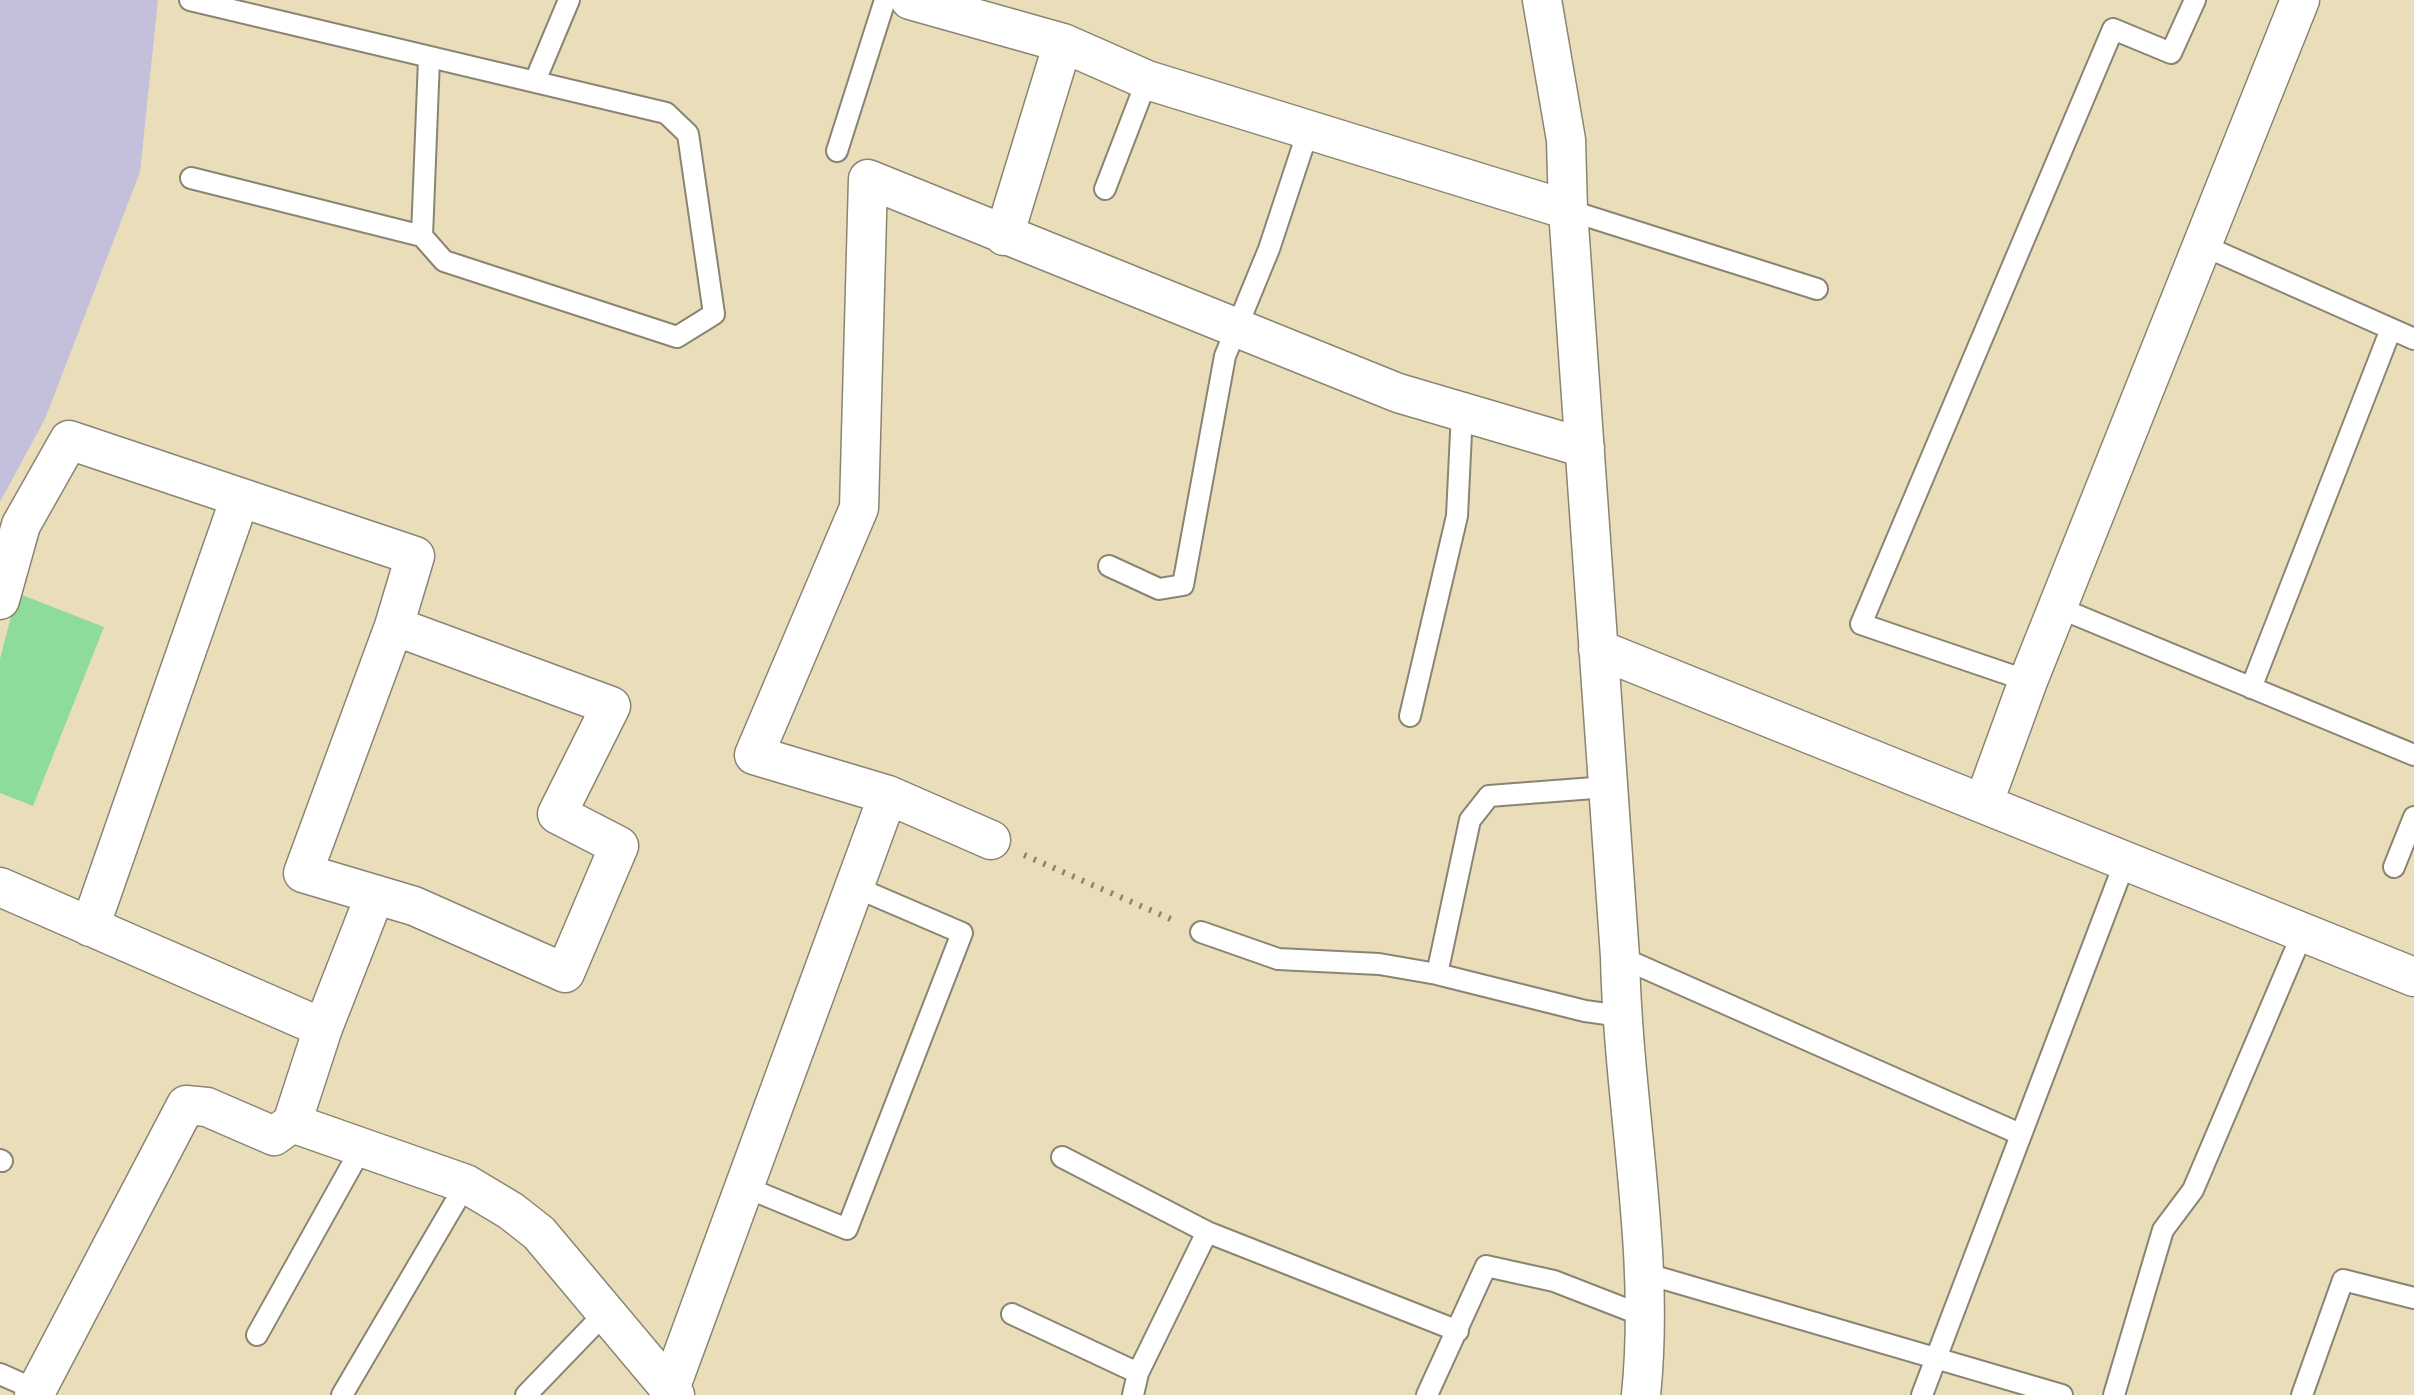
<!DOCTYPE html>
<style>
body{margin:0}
canvas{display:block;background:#eadeba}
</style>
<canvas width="2414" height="1395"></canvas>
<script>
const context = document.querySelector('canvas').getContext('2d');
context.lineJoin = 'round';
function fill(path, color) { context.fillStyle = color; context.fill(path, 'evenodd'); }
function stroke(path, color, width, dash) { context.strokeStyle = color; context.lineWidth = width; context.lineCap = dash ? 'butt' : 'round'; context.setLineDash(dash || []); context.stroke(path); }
fill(new Path2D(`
 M0 0H158L140 172 45 419 0 502Z`), '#c4c0db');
fill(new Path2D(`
 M17 593 104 627 33 806 0 793V659Z`), '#8edc9b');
const lane = new Path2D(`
 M190 0 666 113 688 134 714 314 677 337 444 261 422 236 191 178
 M535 81 569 0
 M837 151 885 0
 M1105 189 1147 80
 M1568 210 1817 289
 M422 236 429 59
 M2202 245 2414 339
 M1109 566 1159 589 1183 585 1225 356 1269 249 1308 131
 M2057 607 2414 755
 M2028 681 1861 624 2113 29 2171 53 2195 0
 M2251 688 2391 329
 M1410 716 1457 516 1462 412
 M2394 867 2414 817
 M1201 932 1278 959 1379 964 1437 974 1585 1011 1621 1016
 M1620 957 2020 1134
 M1437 974 1470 820 1489 796 1607 787
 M1062 1157 1207 1232 1458 1331
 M0 1160 2 1161
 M745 1187 847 1229 962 933 855 887
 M1644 1273 2062 1395
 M1012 1314 1138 1373
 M257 1335 362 1147
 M0 1374 36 1390
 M342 1395 466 1184
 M526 1395 606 1312
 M1133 1395 1138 1373 1207 1232
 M1427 1395 1486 1266 1554 1281 1644 1316
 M1922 1395 2126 859
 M2114 1395 2163 1230 2193 1190 2303 932
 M2302 1395 2343 1280 2414 1298`);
const street = new Path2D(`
 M910 0 1063 43 1147 80 1568 210
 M1542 0 1566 140 1568 210 1620 957C1623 1103 1656 1250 1641 1395
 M1004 236 1063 43
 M0 600 21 525 69 440 415 556 394 626 303 873 414 906 565 973 619 846 557 814 611 706 394 626
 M1598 649 2414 977
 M1984 802 2028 681 2300 0
 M991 840 888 795 754 755 859 508 868 179 1398 393 1585 448
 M0 887 323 1028
 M90 927 240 498
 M292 1123 466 1184 511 1211 539 1233 675 1395
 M670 1389 888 795
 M34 1395 186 1105 207 1107 274 1136 292 1123 323 1028 375 895`);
stroke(lane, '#8a8472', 24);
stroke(street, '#8a8472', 41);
stroke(new Path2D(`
 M1024 855 1173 920`), '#8a8472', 6, [2.5, 8]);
stroke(lane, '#fff', 20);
stroke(street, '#fff', 38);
</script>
